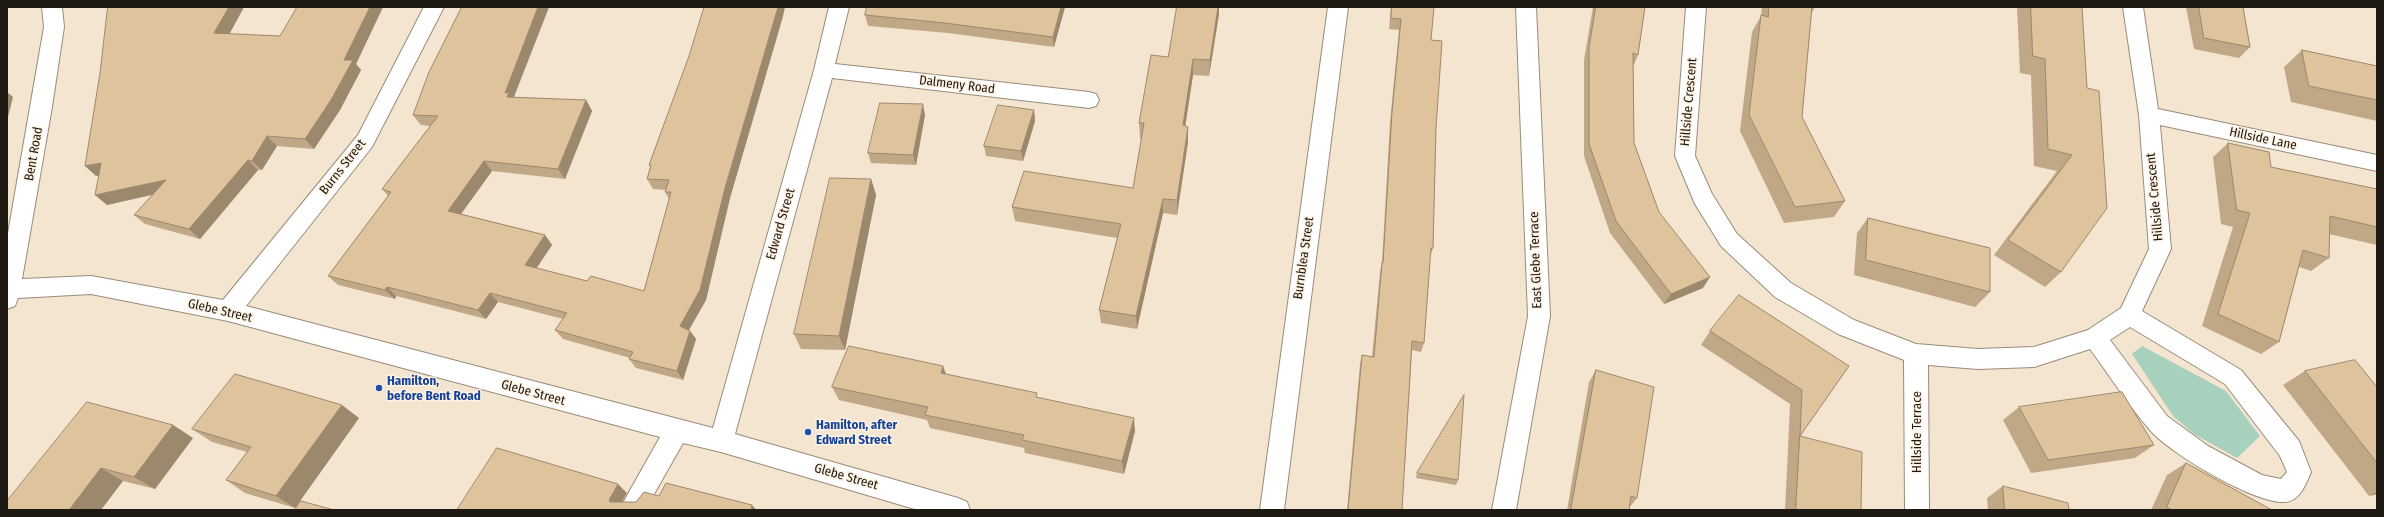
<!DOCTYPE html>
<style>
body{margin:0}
#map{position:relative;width:2384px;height:517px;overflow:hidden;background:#f4e5d1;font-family:"Fira Sans Condensed",sans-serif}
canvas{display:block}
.frame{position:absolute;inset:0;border:8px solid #1e1912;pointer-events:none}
</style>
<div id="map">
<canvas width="2384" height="517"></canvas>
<div class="frame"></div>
</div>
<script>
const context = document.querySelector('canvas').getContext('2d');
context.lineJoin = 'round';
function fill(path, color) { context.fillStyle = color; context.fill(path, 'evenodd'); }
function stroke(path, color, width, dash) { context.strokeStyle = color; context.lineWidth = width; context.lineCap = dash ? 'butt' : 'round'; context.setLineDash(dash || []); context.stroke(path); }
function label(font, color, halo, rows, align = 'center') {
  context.font = font + ' "Fira Sans Condensed",sans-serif'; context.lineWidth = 3; context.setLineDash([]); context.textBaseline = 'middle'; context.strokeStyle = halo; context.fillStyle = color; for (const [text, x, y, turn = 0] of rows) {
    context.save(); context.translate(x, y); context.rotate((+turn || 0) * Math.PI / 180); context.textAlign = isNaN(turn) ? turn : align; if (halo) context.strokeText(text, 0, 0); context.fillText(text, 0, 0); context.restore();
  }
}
fill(new Path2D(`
 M2142 346 2226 391 2260 436 2237 458 2194 434 2173 416 2132 354Z`), '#a8d1bd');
const minor = new Path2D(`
 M42 7H62L64 27 52 107 22 279 91 276 223 300 358 135 424 7H444L372 147 246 306 713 428 814 70 829 7H849L835 64 1089 92 1096 94 1099 100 1096 106 1089 108 832 78 735 434 958 498 967 502 970 510H918L721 452 683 443 645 510H619L660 437 228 321 91 294 18 298 15 306 7 309V239L44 27Z
 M1328 7H1348L1284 510H1260Z
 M1516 7H1536L1550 316 1516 510H1492L1528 316Z
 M1686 7H1706L1695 156 1712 194 1737 234 1791 283 1854 320 1916 344 1978 349 2034 347 2088 330 2121 308 2149 249 2139 115 2123 7H2143L2158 109 2377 155V171L2160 125 2171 249 2142 311 2241 370 2299 441 2311 472C2306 484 2300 501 2285 502 2255 504 2169 453 2150 430 2128 405 2110 376 2090 349L2034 367 1978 369 1928 365 1929 510H1905L1904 360 1838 334 1775 297 1721 246 1695 204 1675 156ZM2130 327 2225 384 2280 456 2287 472 2281 479 2262 475 2208 446 2167 416 2110 340Z`);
stroke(minor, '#998c79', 2);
fill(minor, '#fff');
fill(new Path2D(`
 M108 7H244L229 34 280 36 297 7H383L356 64 361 70 340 110 314 149 277 146 262 170H258L200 239 145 224 134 215 152 195 107 205 99 175 96 176Z
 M462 7H549L514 97 586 100 592 111 565 179 492 171 461 214 545 235 552 245 537 268 587 281 644 291 669 199 665 192 666 190 653 189 647 179 650 167 649 165 783 16 730 198 706 300 689 330 690 331 696 339 683 380 636 368 629 359 630 358 563 339 555 330 563 319 498 302 486 319 396 296 395 299 338 285 328 276 388 196 382 189 430 126 421 125 413 115Z
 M1065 7 1054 47 948 33 868 26 865 15Z
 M1177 7H1219V14L1209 76 1193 75 1185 126 1188 142 1177 215 1163 213 1137 329 1101 323 1099 310 1117 238 1015 221 1012 207 1133 188 1142 138H1140L1139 123 1168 57Z
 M1391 7H1434L1431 40 1436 128 1433 248 1430 257 1424 343 1421 352 1412 350 1402 510H1347L1360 364 1362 355 1372 357 1380 272 1382 262 1390 122 1399 30 1389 29Z
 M1593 7H1645L1638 55 1633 67 1634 143 1659 212 1703 288 1664 304 1610 233 1584 156V60Z
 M1762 7H1815L1811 14 1802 117 1845 201 1834 217 1784 223 1740 131 1752 32 1761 16Z
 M2017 7H2082L2087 88 2061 272 2045 287 1994 255 2057 171 2034 166 2031 75 2020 73Z
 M2186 7H2243L2250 47 2239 58 2194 49Z
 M2302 50 2377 66V121L2291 102 2284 67Z
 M1034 110 1035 121 1023 161 986 156 984 146Z
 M925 115 916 165 871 163 868 153Z
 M2228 143 2271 167 2377 189V245L2329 234V258L2311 271 2299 267 2279 342 2261 354 2202 326 2233 227 2221 224 2213 157Z
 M871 179 876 195 845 350 801 349 794 334Z
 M1868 218 1990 292 1975 307 1854 275 1857 233Z
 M1710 331 1849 366 1800 436 1788 449 1790 404 1701 345Z
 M1596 370 1637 498 1629 508V510H1567L1589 382Z
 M2305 371 2377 387V494L2369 496 2283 385Z
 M946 374 1039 398 1135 431 1124 474 1025 453 1024 448 930 428 927 420 839 400 832 387Z
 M2019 407 2154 445 2135 458 2031 473 2003 420Z
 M359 418 295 508 245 493 226 480 247 452 212 442 192 429Z
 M173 425 193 438 155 489 123 481 7 510Z
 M1800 436 1861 510H1785L1788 449Z
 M2186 463 2272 510H2151L2167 475Z
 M1417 473 1458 480 1456 485 1416 478Z
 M2003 486 2069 510H1988L1987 498Z`), '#c0a886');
fill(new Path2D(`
 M229 7H244L224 44 214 33Z
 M370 7H383L356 64 361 70 340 110 314 149 305 139Z
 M538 7H549L513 99 514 107 505 93Z
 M778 7H785L783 16 730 198 706 300 686 335 680 326 725 188Z
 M1061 7H1065L1054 47 1053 37Z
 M1218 7H1219V14L1209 76 1210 60Z
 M1193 59V75L1183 141V125Z
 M7 92 13 97 7 121Z
 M586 100 592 111 565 179 558 169Z
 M923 104 925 115 916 165 913 155Z
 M1034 110 1035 121 1023 161 1021 151Z
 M1188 127V142L1177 215V200Z
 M267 136 277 146 262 170 252 161Z
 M248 160 258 170 200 239 189 229Z
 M484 161 492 171 456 221 448 211Z
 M101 163 112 172 96 176 85 166Z
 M871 179 876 195 845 350 839 336Z
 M166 180 176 189 107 205 95 195Z
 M1163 199V213L1137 329 1136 316Z
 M545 235 552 245 532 274 525 265Z
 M1710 277 1703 288 1664 304 1671 294Z
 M387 287 396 296 395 299 385 290Z
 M490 293 498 302 486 319 478 310Z
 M690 331 696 339 683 380 677 371Z
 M943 366 948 379 941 373Z
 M342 405 359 418 295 508 276 496Z
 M1134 418 1135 431 1124 474 1122 461Z
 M173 425 193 438 155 489 134 477Z
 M101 468 123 481 101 510H69Z
 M618 484 627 493 618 509 610 502 609 500Z
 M2377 492V494L2369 496Z
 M752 505 756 510 751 508Z`), '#9c886d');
const building = new Path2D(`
 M108 7H229L214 33 280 36 297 7H370L344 60H353L331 100 305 139 267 136 252 161 248 160 189 229 134 215 166 180 95 195 101 163 85 166 100 73Z
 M462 7H538L505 93 509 92 507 97 586 100 558 169 484 161 448 211 545 235 525 265 587 281 591 276 644 291 671 192H665L669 180 647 179 651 165H649L689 56 704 7H778L725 188 700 290 680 326 690 331 677 371 629 359 633 352 555 330 567 313 490 293 478 310 387 287 385 290 328 276 391 192 382 189 438 116 413 115 429 72Z
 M867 7H1061L1053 37 945 23 865 15Z
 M1177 7H1218L1210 60 1193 59 1183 125 1188 127 1177 200 1163 199 1136 316 1099 310 1121 224 1012 207 1024 171 1133 188 1144 123H1139L1151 55 1168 57Z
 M1392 7H1434L1431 40 1442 41 1436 128 1433 248H1431L1424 343 1412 341 1402 510H1348L1362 355 1374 357 1382 262 1383 263 1392 112 1401 19 1391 18Z
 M1596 7H1645L1638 55 1633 53 1634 143 1659 212 1710 277 1671 294 1616 221 1589 144V48Z
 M1769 7H1812L1802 117 1845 201 1795 207 1749 115 1761 15 1768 17Z
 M2031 7H2082L2087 88 2099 91 2107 208 2061 272 2008 240 2072 155 2048 149 2045 59 2033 56Z
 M2199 7H2243L2250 47 2204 38Z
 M2302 50 2377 66V100L2309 86Z
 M880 103 923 104 913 155 868 153Z
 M998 105 1034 110 1021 151 984 146Z
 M2228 143 2269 152 2271 167 2377 189V227L2330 216 2329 258 2303 250 2279 342 2218 314 2250 213 2237 210Z
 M830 178 871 179 839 336 794 334Z
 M1868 218 1990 248V292L1866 260Z
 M1739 295 1849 366 1800 436 1802 390 1710 331Z
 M849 346 943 366 941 373 1037 393 1036 397 1134 418 1122 461 1022 440 1024 435 925 415 928 407 832 387Z
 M2355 360 2377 387V463L2305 371Z
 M1596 370 1654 387 1637 498 1631 496 1629 510H1571Z
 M235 374 342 405 276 496 226 480 251 447 192 429Z
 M2122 392 2154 445 2048 460 2019 407Z
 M1464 395 1458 480 1417 473Z
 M87 402 173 425 134 477 101 468 69 510H7V501Z
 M1800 436 1862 452 1861 510H1796Z
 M497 448 618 484 609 500 610 502H636L644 492 659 496 666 483 752 505 751 508 758 510H457Z
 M2186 463 2272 510H2172L2167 507Z
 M2003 486 2068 503 2069 510H2005Z
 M301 501 334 510H295Z`);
fill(building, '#dfc39c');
stroke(building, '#9c886d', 1);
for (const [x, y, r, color] of [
 [379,388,4,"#1a4fb4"],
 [808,432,4,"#1a4fb4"]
]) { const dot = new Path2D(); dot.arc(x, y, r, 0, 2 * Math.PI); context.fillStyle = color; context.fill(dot); stroke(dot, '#fff3e3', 1.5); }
label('13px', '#1e1912', '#fff3e3', [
 ["Dalmeny Road",957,85,7],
 ["Hillside Crescent",1689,102,-85],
 ["Hillside Lane",2263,139,12],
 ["Bent Road",34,154,-80],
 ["Burns Street",343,167,-52],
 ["Hillside Crescent",2155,197,-95],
 ["Edward Street",781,224,-74],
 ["Burnblea Street",1304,258,-82],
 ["East Glebe Terrace",1536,260,-92],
 ["Glebe Street",220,311,13],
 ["Glebe Street",533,393,15],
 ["Hillside Terrace",1917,432,-90],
 ["Glebe Street",846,477,16]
]);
label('bold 13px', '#164399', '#fff3e3', [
 ["Hamilton,",387,381],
 ["before Bent Road",387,396],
 ["Hamilton, after",816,425],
 ["Edward Street",816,440]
], 'left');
</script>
